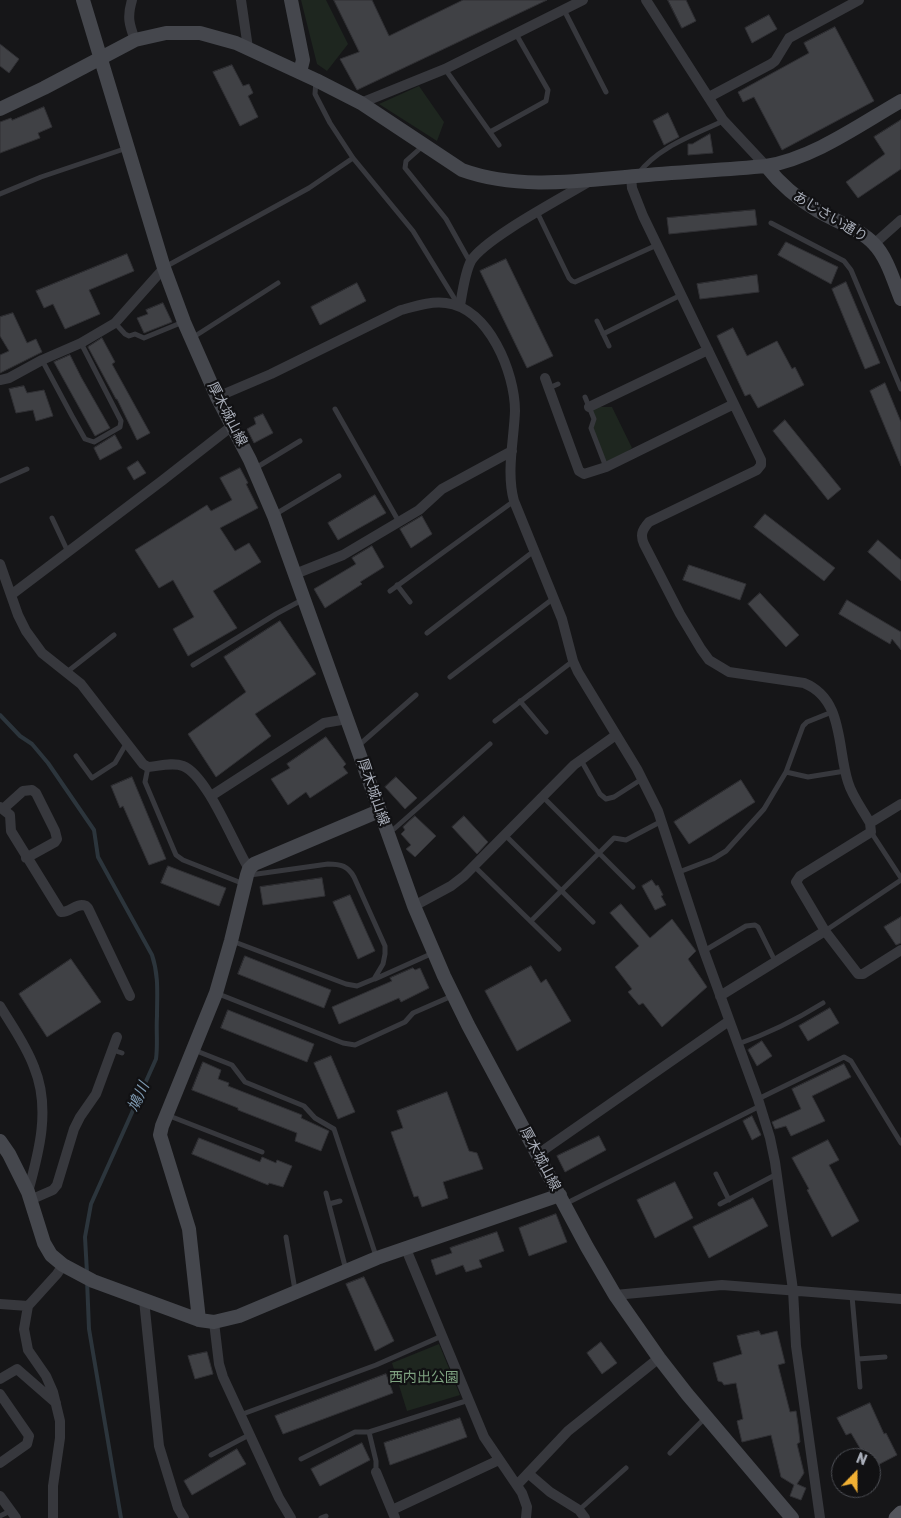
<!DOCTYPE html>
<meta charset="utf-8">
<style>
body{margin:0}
#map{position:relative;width:901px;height:1518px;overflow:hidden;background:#161618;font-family:Rubik,sans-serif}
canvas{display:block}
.north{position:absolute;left:831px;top:1448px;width:50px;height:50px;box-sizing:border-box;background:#111113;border:1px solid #4d4f55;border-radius:50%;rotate:22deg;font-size:14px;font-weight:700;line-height:20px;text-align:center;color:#a8adb8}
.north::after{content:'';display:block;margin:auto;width:18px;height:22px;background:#f2b134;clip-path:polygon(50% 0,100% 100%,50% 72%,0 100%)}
</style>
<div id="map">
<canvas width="901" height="1518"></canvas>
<div class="north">N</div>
</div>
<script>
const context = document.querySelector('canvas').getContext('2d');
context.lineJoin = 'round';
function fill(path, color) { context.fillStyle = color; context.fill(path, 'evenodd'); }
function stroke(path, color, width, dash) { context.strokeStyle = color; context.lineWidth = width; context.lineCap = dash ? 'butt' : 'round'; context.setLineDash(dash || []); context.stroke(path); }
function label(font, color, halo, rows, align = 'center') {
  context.font = font + ' Rubik,"Noto Sans JP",sans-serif'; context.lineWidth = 4.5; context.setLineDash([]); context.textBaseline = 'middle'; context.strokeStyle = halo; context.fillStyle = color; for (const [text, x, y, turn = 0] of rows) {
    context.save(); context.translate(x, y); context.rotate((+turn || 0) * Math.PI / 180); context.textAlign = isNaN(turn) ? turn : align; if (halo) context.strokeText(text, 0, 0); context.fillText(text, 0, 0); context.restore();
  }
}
fill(new Path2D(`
 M301 0H326L348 44 327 71 317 64Z
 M419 86 444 122 437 141 379 104Z
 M589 407H612L632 448 606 467 591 428 594 419Z
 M439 1344 460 1395 407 1411 392 1363Z`), '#1e261f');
stroke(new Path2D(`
 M0 715 20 736 32 744 48 763 94 830 98 857 152 955C159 976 157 994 157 1016 156 1031 158 1044 156 1059L91 1204 85 1237 87 1273
 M87 1280 89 1329 121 1518`), '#2c353c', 4);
const building = new Path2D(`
 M334 0H372L389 36 463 0H547L357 90 340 59 359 52Z
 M668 0H686L696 21 682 28Z
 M769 15 777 29 752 43 745 28Z
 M835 27 874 101 782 150 754 97 743 102 738 92 809 53 804 43Z
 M0 44 19 59 9 73 0 66Z
 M232 65 243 86 249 84 253 93 248 96 258 117 240 126 213 72Z
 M44 107 52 127 38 133 40 138 0 153V122L11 118 12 120Z
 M668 113 679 137 664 145 653 121Z
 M901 120V169L858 198 846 182 885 154 874 137Z
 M710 134 713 153 688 155V144H692Z
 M755 210 757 225 669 234 667 218Z
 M786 242 838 267 831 284 778 255Z
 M127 254 134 271 89 290 100 314 65 329 53 304 44 308 36 291Z
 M506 259 553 356 527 368 480 271Z
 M757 275 759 292 700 299 697 284Z
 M846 282 880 363 865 369 832 289Z
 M357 283 366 301 320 325 311 307Z
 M163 303 172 322 144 333 137 318 148 314 146 310Z
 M13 313 27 343 36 339 42 352 0 373V355L9 351 0 336V317Z
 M733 328 747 356 777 341 792 369 795 367 804 385 758 408 750 394 745 396 717 336Z
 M102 338 115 362 112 364 150 433 137 440 117 399H116L88 347Z
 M70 355 81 377 110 428 95 436 54 362Z
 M885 383 901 422V466L870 391Z
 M24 386 27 393 44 390 53 416 36 421 33 410 16 413 9 389Z
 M263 414 273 433 254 443 247 429 256 424 254 418Z
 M785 420 841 489 828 500 773 431Z
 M115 435 122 448 100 460 94 448Z
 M138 461 146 473 134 480 127 468Z
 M240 468 248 483 246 484 258 508 220 528 235 551 249 543 261 562 213 591 237 628 188 656 173 629 194 617 173 580 159 588 135 550 207 505 211 511 232 500 220 478Z
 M375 495 386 513 338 540 328 523Z
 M765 514 835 568 824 581 754 527Z
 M422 516 432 534 411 548 400 529Z
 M878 540 901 560V581L868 552Z
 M372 546 384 567 360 582 362 584 325 608 314 589 356 564 352 558Z
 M689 565 746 584 740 600 683 580Z
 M760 593 799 635 786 647 748 604Z
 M847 600 901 632V650L892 639 890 644 839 614Z
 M280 621 316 674 255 714 271 736 216 777 188 734 246 692 224 657Z
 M326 737 346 764 343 767 348 773 310 798 306 792 288 805 271 779 290 768 287 764Z
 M132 777 166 859 149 865 123 806 120 808 111 786Z
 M396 777 417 798 405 809 385 787Z
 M741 780 755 802 689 844 674 822Z
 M415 816 436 836 415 857 406 849 411 845 401 834 405 830 403 827Z
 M464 816 488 842 477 854 452 827Z
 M168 866 226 888 219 906 161 883Z
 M322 878 325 896 263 905 260 887Z
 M652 880 656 886 658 885 663 895 661 896 666 905 655 910 642 886Z
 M350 895 375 951 358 959 333 902Z
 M621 904 650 938 672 919 696 951 688 959 707 987 662 1027 643 1003 639 1005 628 992 632 989 615 967 639 946 610 913Z
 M901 917V943L896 945 884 927Z
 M245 956 331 990 324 1008 238 974Z
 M71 959 101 1002 47 1037 19 994Z
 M531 966 541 983 546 979 571 1021 517 1051 485 991Z
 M413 968 415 970 420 968 429 988 401 1002 399 998 339 1024 332 1007 392 981 390 978Z
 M830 1008 839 1023 808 1041 799 1026Z
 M228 1010 314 1044 307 1062 221 1028Z
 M762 1041 772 1056 757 1066 748 1050Z
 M331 1056 355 1112 338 1119 314 1063Z
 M203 1062 221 1070 218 1079 229 1083 228 1086 302 1115 301 1118 329 1131 321 1151 295 1141 297 1133 238 1110V1108L192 1090Z
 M844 1064 851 1077 812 1096 825 1121 791 1136 786 1126 775 1129 772 1122 801 1109 792 1089Z
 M447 1092 469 1151 477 1153 483 1169 443 1182 448 1198 422 1207 418 1196 414 1197 391 1132 403 1128 397 1111Z
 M752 1116 761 1135 752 1140 743 1121Z
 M599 1136 606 1150 565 1172 557 1156Z
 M199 1138 260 1162 262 1157 276 1163 277 1160 292 1166 283 1187 269 1183 268 1185 192 1154Z
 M828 1140 839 1160 829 1165 859 1221 832 1237 807 1190 809 1189 792 1158Z
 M675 1182 693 1218 655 1238 637 1200Z
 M753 1198 768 1226 709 1258 693 1227Z
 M556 1214 567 1242 529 1256 519 1228Z
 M497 1232 504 1251 479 1260 482 1267 466 1272 463 1265 436 1275 431 1260 452 1253 450 1248Z
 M364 1277 394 1341 375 1351 346 1284Z
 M759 1331 761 1335 777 1331 785 1363 778 1365 790 1412 796 1411 798 1424 800 1442 797 1444 804 1473 797 1484 806 1488 801 1500 790 1496 794 1485 781 1477 771 1435 742 1442 737 1421 743 1419 736 1383 724 1385 722 1382 718 1381 713 1363 742 1354 737 1336Z
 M601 1342 617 1363 602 1374 587 1353Z
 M207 1352 213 1374 195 1379 188 1356Z
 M386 1374 393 1393 283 1434 275 1416Z
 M870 1403 884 1434 886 1433 897 1455 874 1467 871 1458H869L864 1449 861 1450 851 1433 846 1435 837 1418Z
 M460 1418 467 1437 390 1465 384 1443Z
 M362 1443 370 1460 320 1486 311 1469Z
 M237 1449 246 1464 192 1495 184 1481Z`);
fill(building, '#404145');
stroke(building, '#303034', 1);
stroke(new Path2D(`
 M564 10 606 92
 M445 69 499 145
 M316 80 315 94 330 123 353 158 413 231 459 306
 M490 132 546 101 548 90 516 34
 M424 145 406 161 405 168 446 219 470 262
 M638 174C658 147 694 135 723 121
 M0 194 41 177 127 148
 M537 212 569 278 572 281 575 282 657 245
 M771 223 844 261 851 270 901 389
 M165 267 309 188 353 158
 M597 321 609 346
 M115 323 125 334 129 336 135 334 144 338 183 322
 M603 334 681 295
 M192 338 278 283
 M42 360 72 416 85 439 94 442 120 427 121 421 81 343
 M549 388 558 384
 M585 397 594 419 591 428 606 467
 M335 409 399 522
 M254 469 300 441
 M0 481 27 469
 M274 515 339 476
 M52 518 68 552
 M397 585 410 602
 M390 591 514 501
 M427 633 534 551
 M193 665 276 614 302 600
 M67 672 114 635
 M450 677 554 598
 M520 701 546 732
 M495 721 573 661
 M358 746 416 695
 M76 756 92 778 115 763 126 744
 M581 760 600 794 606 799 614 797 642 779
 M148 767 145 782 176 855 183 860 244 884
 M786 772 808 777 845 771
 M543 797 633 887
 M389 831 394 829 490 744
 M871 832 901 878
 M505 835 593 922
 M475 867 559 949
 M679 872 713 859 726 851 764 809 786 772 803 726 807 722 832 712
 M531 921 614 838 626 840 662 821
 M825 931 901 880
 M232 941 346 984 357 986 374 979 383 964 385 954V946L354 877C348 866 341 864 328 864L250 875
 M704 951 746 926 755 925 758 927 775 961
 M375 979 433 953
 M216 993 343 1043 355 1045 405 1022 413 1013 452 996
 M738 1044C770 1033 794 1021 823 1003
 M113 1050 122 1053
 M194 1050 232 1065 245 1082 304 1106 315 1118 334 1129 376 1256
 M758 1099 844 1057 851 1061 901 1143
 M167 1115 262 1152
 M716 1174 729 1200
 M326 1193 346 1270
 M329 1204 340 1201
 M565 1204 760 1106
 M720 1204 777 1174
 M286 1237 295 1290
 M852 1296 860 1387
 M858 1359 885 1357
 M240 1415 376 1365 442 1336
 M369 1432 376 1461V1472
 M670 1453 705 1418
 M211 1455 249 1435
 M301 1459 355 1432H369L469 1400
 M579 1510 626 1468
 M0 1516 10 1511
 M321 1518 326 1516`), '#37383d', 5);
stroke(new Path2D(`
 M132 0C127 17 129 24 135 40
 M241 0 248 48
 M646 0 723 120 766 166
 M709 97 771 64 775 61 789 38 859 0
 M361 103 445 69 583 0
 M631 177 632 188 643 216 761 460V465L757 470 649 522C642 530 640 535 644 544L680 614 701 649 709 660 729 672 804 683C844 699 837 748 848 782 852 796 863 810 870 823L901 804
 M874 244 901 220
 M460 306C462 294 465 272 471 261 485 238 564 197 590 181
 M545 378 579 471 584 474 606 467 734 404
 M0 380 9 378 42 360 81 343 115 323 164 268
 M217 397 271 374 401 310C416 306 431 301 446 303 489 308 515 373 515 411 514 440 506 472 514 501L562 619 573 661 578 672 637 769 658 811 704 951 758 1099 770 1138 775 1162 793 1290 796 1346 820 1518
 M589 407 708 350
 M0 564 18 615 26 631 42 653 81 684 143 764 148 767C159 766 173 762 183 766 207 775 234 845 249 869
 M295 574 343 555 419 510 442 489 512 451
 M11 595 163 480 232 426
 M211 796 324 723 347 719
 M0 807 10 815 11 831 61 912C70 913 76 902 86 906L88 908 130 996
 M3 809 23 791 32 790 36 793 55 831 57 839 55 842 26 858
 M870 823 871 832 800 876 796 882 825 931 858 974H863L901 950
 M414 906 451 886 464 876 574 765 616 735
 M720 996 825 931
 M0 1006C12 1026 26 1045 34 1067 51 1108 39 1152 28 1192
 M538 1154 729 1021
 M30 1200 53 1190 57 1185 74 1129 80 1117 96 1094 117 1037
 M406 1249 484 1437 522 1493 527 1507 526 1518
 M615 1295 722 1285 901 1299
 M144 1300 159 1446 178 1508 184 1518
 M0 1304 28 1306
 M214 1322 219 1364 223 1377 279 1498 291 1518
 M0 1379 17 1369 56 1403
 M0 1394 29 1436 27 1444 0 1463
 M376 1472 395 1518
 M529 1474 550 1492 579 1510 585 1518
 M517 1485 568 1431 659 1358
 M0 1496 16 1518
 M392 1510 499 1460
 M53 1518V1486L60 1438V1421L53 1392 46 1376 28 1350 24 1329 28 1306 57 1274 63 1265`), '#37383d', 10);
stroke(new Path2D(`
 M83 0 164 268 184 322 217 397 250 460 274 516 414 906 444 976 468 1025 587 1247 615 1295 659 1358 687 1394 792 1518
 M291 0 303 60 300 72
 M0 109 44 88 135 40 166 33H200L236 43 316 80 361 103 462 170C517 190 579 181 636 176 679 172 723 170 766 166 814 158 859 125 901 101
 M766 166C781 185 796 198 818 211 835 221 860 229 874 244 887 257 894 282 901 299
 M0 1141 9 1154 28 1192 44 1243 51 1255 63 1265 93 1281 199 1320 214 1322 239 1316 377 1258 560 1195
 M199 1320 189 1229 160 1135 162 1126 216 993 231 941 247 875 249 869 254 864 379 811`), '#45474d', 14);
stroke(new Path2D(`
 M896 1518 901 1513`), '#53555c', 15);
label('14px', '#a8adb8', '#111113', [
 ["あじさい通り",830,217,31],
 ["厚木城山線",227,414,63],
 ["厚木城山線",373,792,71],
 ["厚木城山線",540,1159,62]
]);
label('14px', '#7fa381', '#111113', [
 ["西内出公園",424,1378]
]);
label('italic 15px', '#7f9bb3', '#111113', [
 ["鳩川",139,1097,-66]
]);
</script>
